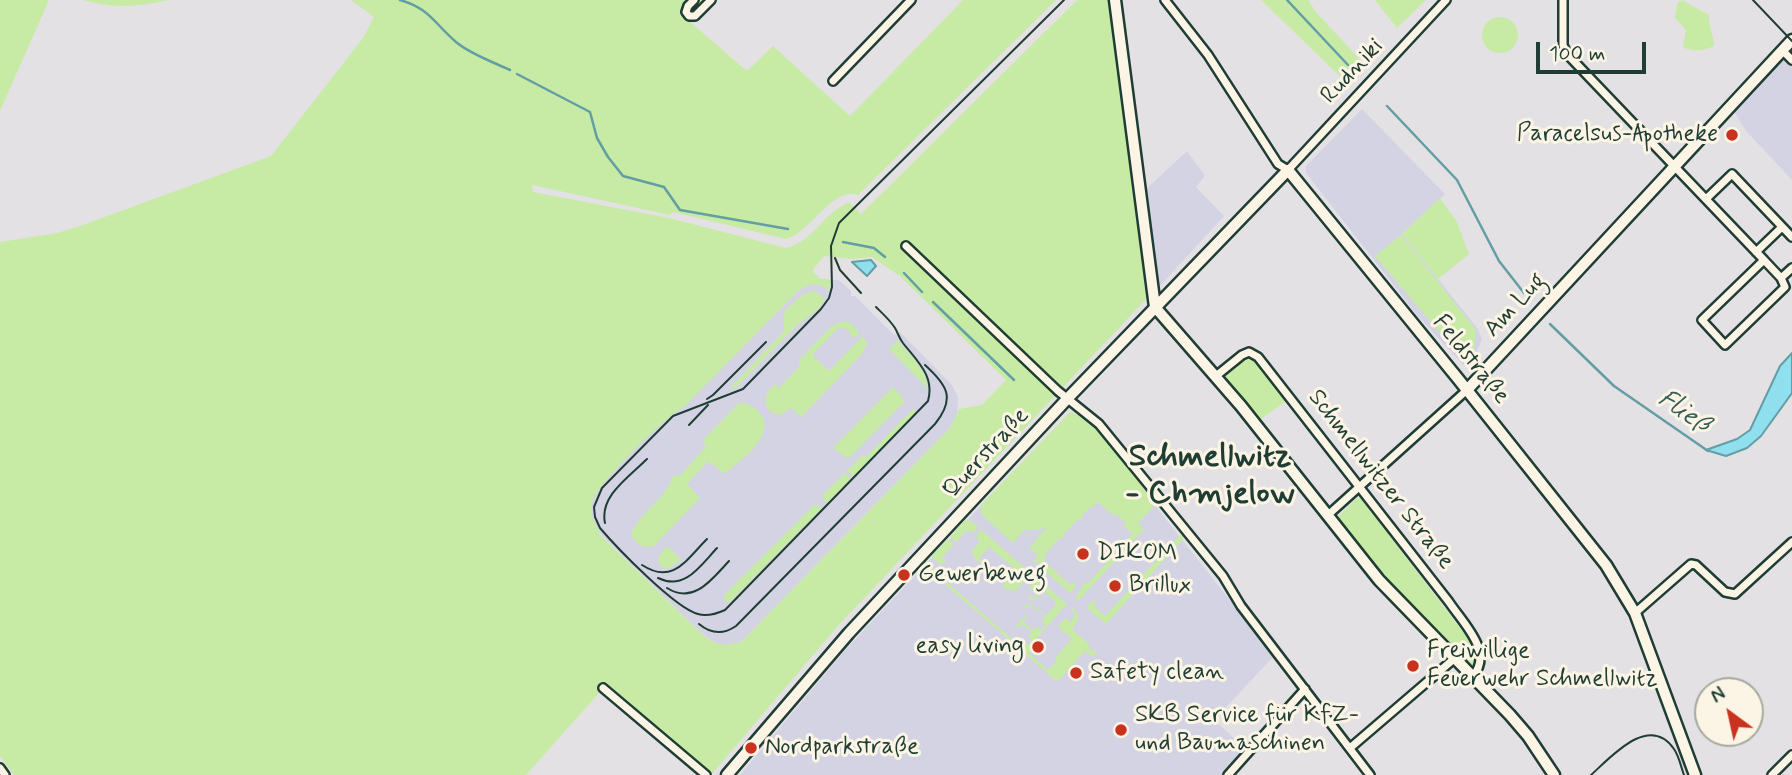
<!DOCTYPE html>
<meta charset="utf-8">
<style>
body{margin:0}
#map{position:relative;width:1792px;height:775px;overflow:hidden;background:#e4e1e4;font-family:Mynerve,sans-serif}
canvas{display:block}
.north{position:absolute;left:1694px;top:677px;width:70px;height:70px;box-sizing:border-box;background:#fcf5e5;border:2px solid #a4ab9e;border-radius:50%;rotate:327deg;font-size:19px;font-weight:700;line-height:28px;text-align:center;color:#1f3d34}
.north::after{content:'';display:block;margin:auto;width:24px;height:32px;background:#c8321e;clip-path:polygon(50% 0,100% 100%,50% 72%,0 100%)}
.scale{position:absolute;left:1536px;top:42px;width:110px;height:32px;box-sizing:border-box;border:4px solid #1f3d34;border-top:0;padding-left:9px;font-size:21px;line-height:24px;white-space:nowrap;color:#1f3d34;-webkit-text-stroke:5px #fcf5e5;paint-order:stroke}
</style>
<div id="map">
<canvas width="1792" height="775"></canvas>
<div class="north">N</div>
<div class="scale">100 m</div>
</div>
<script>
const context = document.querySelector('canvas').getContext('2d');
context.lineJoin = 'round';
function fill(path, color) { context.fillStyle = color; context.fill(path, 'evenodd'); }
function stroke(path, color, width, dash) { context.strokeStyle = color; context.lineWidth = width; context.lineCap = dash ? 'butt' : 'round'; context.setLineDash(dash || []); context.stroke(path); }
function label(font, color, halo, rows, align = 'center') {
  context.font = font + ' Mynerve,sans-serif'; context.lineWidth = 6; context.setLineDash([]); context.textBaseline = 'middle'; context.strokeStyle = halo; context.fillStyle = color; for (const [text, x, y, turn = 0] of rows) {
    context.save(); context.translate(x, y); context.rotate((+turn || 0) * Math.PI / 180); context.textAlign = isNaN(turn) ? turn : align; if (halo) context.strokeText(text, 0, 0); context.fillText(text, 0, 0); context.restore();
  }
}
fill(new Path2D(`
 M1782 60 1792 64V180L1746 131 1734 111Z
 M1362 109 1445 194 1402 234 1478 329 1482 339 1476 354 1464 366 1417 315 1306 173V166Z
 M1187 151 1205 176 1196 187 1224 216 1158 288 1144 191Z
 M812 271 820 279 839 280 851 291V296H855L894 335 900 332 952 385 958 397 957 415 950 428 742 641 729 647 716 643 702 634 591 525 589 490Z
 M1093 427 1274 656 1214 720 1247 750 1224 775H740L846 649 1003 482Z`), '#d4d3e4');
fill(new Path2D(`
 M0 0H49L0 111Z
 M83 0H169C135 7 117 9 83 0Z
 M351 0H707L689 21 747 71 773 46 850 116 963 0H1056L858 195C832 186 812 232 786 239L673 212 670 215 532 185 533 192 669 218 786 248C814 241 822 214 849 202L861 214 1077 0H1110L1149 296 837 627 711 775 601 682 600 692 526 775H14L0 756V242L57 233 80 226 271 156 363 38 374 17ZM824 256 852 259 872 257 901 277 1006 380 982 405 959 409 950 428 742 641C725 648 716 645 702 634L598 533 600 531C593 522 589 511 593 500 600 481 667 415 685 406L798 291C809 283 819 282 829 291L831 280 820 279 812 271Z
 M1261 0H1308L1316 12 1363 63 1354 79 1347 83Z
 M1375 0H1426L1397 28Z
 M1682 0 1709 15C1708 25 1714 35 1714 46 1705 51 1692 52 1683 47L1686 30 1675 18 1677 4Z
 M1482 35a18 18 0 1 1 36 0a18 18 0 1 1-36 0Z
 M1440 198 1457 222 1469 254 1438 279 1402 234Z
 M1401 235 1476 330 1475 347 1462 359 1375 256Z
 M814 291 825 298C819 313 805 317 794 328 775 347 756 368 736 387L731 390 732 386 784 331V312C793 303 801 293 814 291Z
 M844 321 849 322 860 333 856 337H852L848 329 838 328 812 355 829 371 863 336 867 344 861 355 801 417 792 408 780 415 771 412C761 400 766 393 776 383L778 389 799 367V360L832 326Z
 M898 340C910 356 926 367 928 389L889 349Z
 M1249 359 1255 361 1286 401 1257 422 1225 379 1224 375 1244 360Z
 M893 387 905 401 853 454 847 458 833 448Z
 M739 403C747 403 753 406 759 412 779 435 740 460 725 474L708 461 687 484 700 498 653 547C643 548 636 544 631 535 639 512 665 501 673 476L681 475 706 446 703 440Z
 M913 409 916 412 853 477 847 471 863 455 866 457Z
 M1070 412 1082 416 1094 425 1156 504 1138 523 1144 529 1079 600 1075 598 1085 582 1087 584 1120 548 1117 547 1133 534 1124 526 1126 523 1116 514 1114 516 1098 502C1092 508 1083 510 1081 520L1078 519 1064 534V538H1060L1047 552 1044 561 1070 585 1074 582 1076 587 1070 593 1039 566 1041 563 1039 561 1036 563 1033 561 1038 555 1031 548 1025 553 1048 526 1039 530H1024L1013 543 982 515 980 506Z
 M845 473 851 479 827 504 822 496Z
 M1360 497 1473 645 1478 653V663L1472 669 1381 576 1337 522 1339 516 1356 499Z
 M815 504 822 508 729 603 722 597Z
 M965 520 971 521 978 527 972 533 967 530 956 542 950 537Z
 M979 531H983L1028 571 1029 575 1016 591 1002 588 1014 568 989 547 979 558 982 561 980 563 973 557 974 555 971 552 980 541 976 537Z
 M1181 534 1184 538 1106 624 1087 608 1090 603 1095 600 1097 602 1094 606 1105 616Z
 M948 539 954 544 942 558 946 561 941 565 931 556Z
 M666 547 670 548 681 560 667 569C653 565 659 555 666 547Z
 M926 561 935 569 936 573 1020 646 1024 642 1028 645 1032 640 1028 637 1032 632 1022 624 1018 628 1016 626 1025 616 1027 617 1023 622 1033 630 1037 627 1041 630 1045 625 1042 621 1045 617 1031 605 1026 609 1024 605H1033L1046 616 1057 603 1043 590 1035 600H1029L1028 595 1034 599 1037 595 1029 587 1038 579 1067 604 1035 640 1037 643 1029 653 1048 670 1057 661 1055 658 1072 639 1058 627 1065 618 1070 622 1076 615 1071 610 1074 608 1079 618 1072 629 1090 645 1088 648 1092 651 1095 649 1097 651 1092 657 1085 651 1059 680H1055L931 572 925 576 919 570Z`), '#c7eba5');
const water = new Path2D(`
 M871 260 876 266 867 276 852 262Z
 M1792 353V393L1761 436 1747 448 1726 456 1706 450 1737 439 1750 430 1780 366Z`);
fill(water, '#90dfee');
stroke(water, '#639ea4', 2);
stroke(new Path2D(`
 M400 0C429 8 435 24 456 42 470 54 493 62 510 70
 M1287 0 1348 65
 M517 74 590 112 597 138 608 157 623 176 664 187 680 210 788 229
 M1387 106 1457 180 1499 261 1524 293
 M843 242 874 248 885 257
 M904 273 922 292
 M933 302 1014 380
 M1550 324 1614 386 1708 451`), '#639ea4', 2.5);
const street = new Path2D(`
 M694 0 688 6 686 12 689 16H695L711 0
 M1165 0 1208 55 1278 164 1288 170 1446 0
 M1563 0V45L1567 54 1764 260 1702 320 1725 345 1785 287 1781 278 1792 268
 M1782 50 1792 60
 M833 81 911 0
 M1706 199 1732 174 1792 237
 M906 246 1058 391 1099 424 1223 576 1241 606 1370 775
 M1756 252 1782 227
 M1764 260 1781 278
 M1216 376 1242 355 1249 352 1258 357 1449 602C1463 623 1494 652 1473 676
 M1328 515 1467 390
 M1635 613 1691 564 1696 565 1725 592 1735 594 1792 542
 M603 688 706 775
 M1350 748 1455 658
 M0 768 5 775
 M1228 775 1305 689
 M1772 775 1792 755`);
const secondary = new Path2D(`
 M1115 0 1155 307 1241 406 1379 580 1510 715 1528 736 1554 775
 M1467 390 1792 40
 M727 775 849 633 1068 398 1288 170 1459 380 1606 565 1635 613 1695 775`);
stroke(street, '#1f3d34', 12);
stroke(secondary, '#1f3d34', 15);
stroke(street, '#fcf5e5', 7);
stroke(secondary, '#fcf5e5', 10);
stroke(new Path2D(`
 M1753 0 1792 41
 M835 258 840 270 861 293
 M876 307C882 313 890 320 895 328 898 333 899 338 903 343 917 361 935 376 928 401L725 610C716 614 707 617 698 614 675 608 617 548 600 528L595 517 594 507 602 488 673 416 743 389 821 309 829 298 832 287 831 246 839 223 1064 0
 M707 399 713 395 766 342
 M689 425 708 405
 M605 523C599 496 630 476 647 459
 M642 565C673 585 686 560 707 539
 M658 578C685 591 700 566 717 548
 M667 588C694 605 712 579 729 561
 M699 624C711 634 723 635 736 626L935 424C956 398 947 385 925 365
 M1591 775C1611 757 1649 713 1674 749 1679 756 1681 767 1684 775`), '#1f3d34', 2);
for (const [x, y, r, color] of [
 [1732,135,7,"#c8321e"],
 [1083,554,7,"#c8321e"],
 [904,575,7,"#c8321e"],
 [1115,586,7,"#c8321e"],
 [1038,647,7,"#c8321e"],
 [1413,666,7,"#c8321e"],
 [1076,673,7,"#c8321e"],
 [1121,730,7,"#c8321e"],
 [751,748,7,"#c8321e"]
]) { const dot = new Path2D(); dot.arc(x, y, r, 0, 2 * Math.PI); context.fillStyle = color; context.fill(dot); stroke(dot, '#fcf5e5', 2.5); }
label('24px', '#1f3d34', '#fcf5e5', [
 ["Rudniki",1353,72,-47],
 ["Am Lug",1516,306,-47],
 ["Feldstraße",1470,360,51],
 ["Querstraße",987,454,-47],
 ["Schmellwitzer Straße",1380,480,52]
]);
label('24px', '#1f3d34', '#fcf5e5', [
 ["Paracelsus-Apotheke",1718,135,"right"],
 ["DIKOM",1097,554],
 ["Gewerbeweg",918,575],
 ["Brillux",1129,586],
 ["easy living",1024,647,"right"],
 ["Freiwillige",1427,652],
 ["Feuerwehr Schmellwitz",1427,680],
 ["Safety clean",1090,673],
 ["SKB Service für KfZ-",1135,716],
 ["und Baumaschinen",1135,744],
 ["Nordparkstraße",765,748]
], 'left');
label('italic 26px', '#365d59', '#fcf5e5', [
 ["Fließ",1683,413,35]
]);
label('bold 32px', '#1f3d34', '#fcf5e5', [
 ["Schmellwitz",1210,458],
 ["- Chmjelow",1210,495]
]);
</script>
